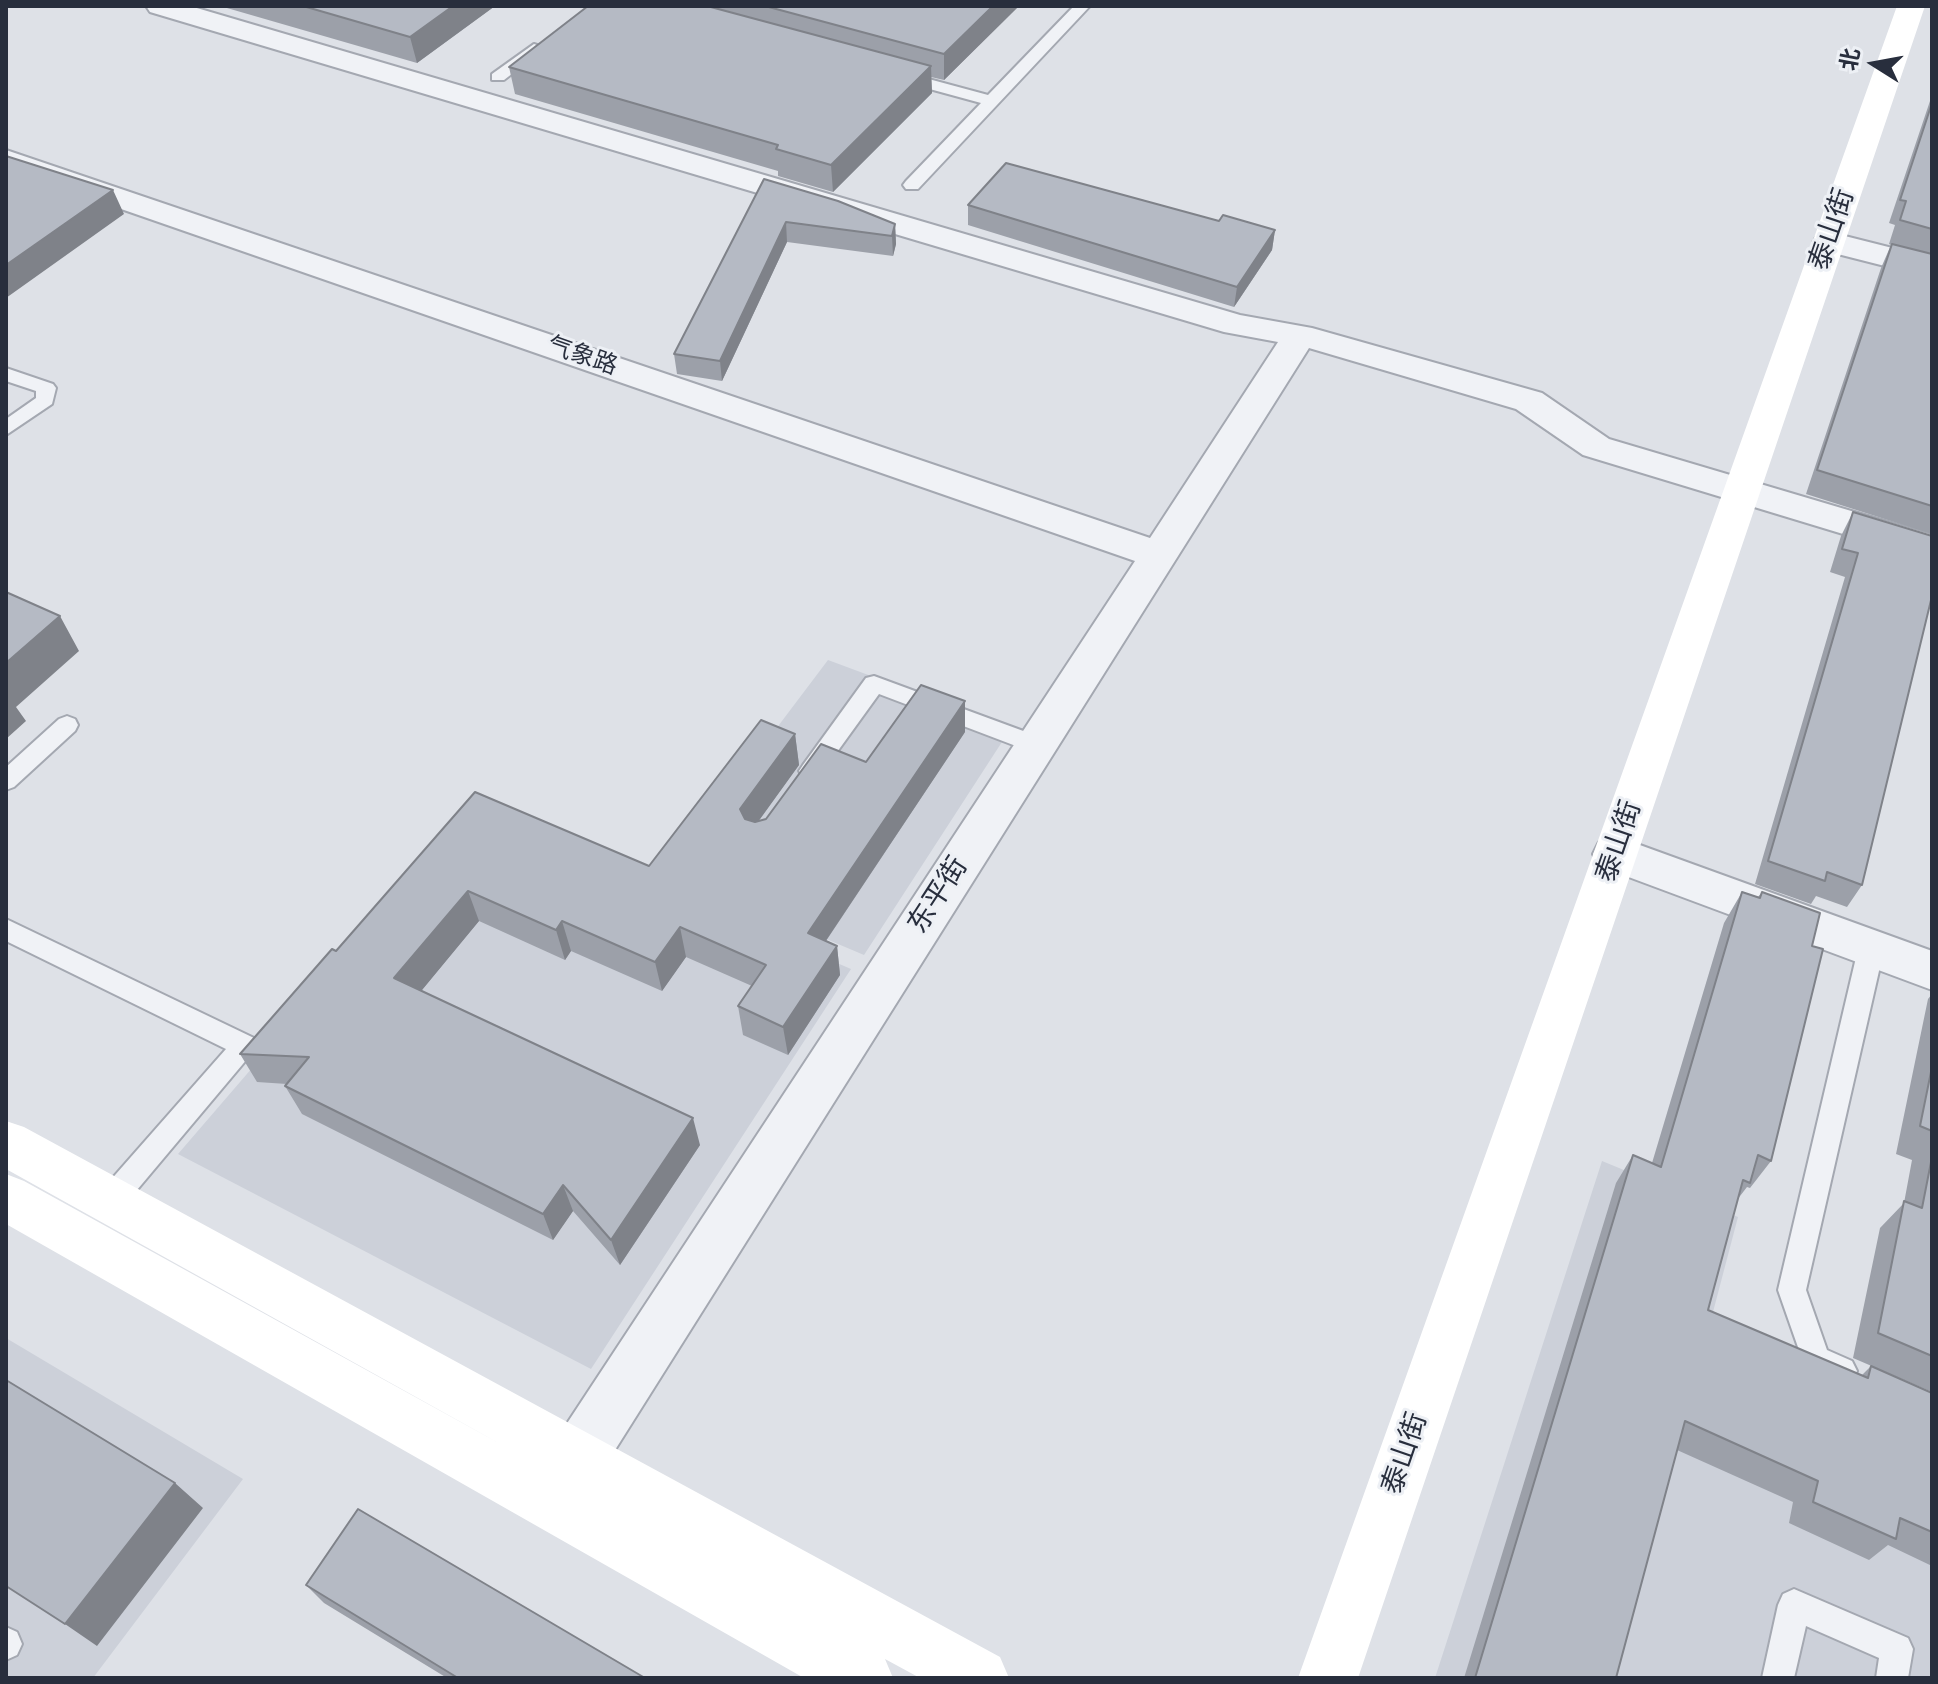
<!DOCTYPE html>
<meta charset="utf-8">
<style>
body{margin:0}
#map{position:relative;width:1938px;height:1684px;overflow:hidden;background:#dee1e7;font-family:Roboto,"Noto Sans SC",sans-serif}
canvas{display:block}
.frame{position:absolute;inset:0;border:8px solid #282e3d;pointer-events:none}
.north{position:absolute;left:1834px;top:24px;width:80px;height:80px;-webkit-text-stroke:6px #edf0f5;paint-order:stroke;rotate:281deg;font-size:22px;font-weight:700;line-height:32px;text-align:center;color:#282e3d}
.north::after{content:'';display:block;margin:auto;width:28px;height:36px;background:#282e3d;clip-path:polygon(50% 0,100% 100%,50% 72%,0 100%)}
</style>
<div id="map">
<canvas width="1938" height="1684"></canvas>
<div class="frame"></div>
<div class="north">北</div>
</div>
<script>
const context = document.querySelector('canvas').getContext('2d');
context.lineJoin = 'round';
function fill(path, color) { context.fillStyle = color; context.fill(path, 'evenodd'); }
function stroke(path, color, width, dash) { context.strokeStyle = color; context.lineWidth = width; context.lineCap = dash ? 'butt' : 'round'; context.setLineDash(dash || []); context.stroke(path); }
function label(font, color, halo, rows, align = 'center') {
  context.font = font + ' Roboto,"Noto Sans SC",sans-serif'; context.lineWidth = 6; context.setLineDash([]); context.textBaseline = 'middle'; context.strokeStyle = halo; context.fillStyle = color; for (const [text, x, y, turn = 0] of rows) {
    context.save(); context.translate(x, y); context.rotate((+turn || 0) * Math.PI / 180); context.textAlign = isNaN(turn) ? turn : align; if (halo) context.strokeText(text, 0, 0); context.fillText(text, 0, 0); context.restore();
  }
}
fill(new Path2D(`
 M828 660 1011 728 864 955 668 872Z
 M476 808 851 969 591 1369 178 1154Z
 M1602 1161 1738 1217 1708 1331 1932 1428V1678H1435Z
 M6 1338 243 1479 93 1678H6Z`), '#ccd0d9');
const lane = new Path2D(`
 M1074 6H1090L918 189H906L903 185 906 181 981 103 893 79V73L899 71 988 95Z
 M534 44 540 46V52L504 80H492V74Z
 M6 368 53 384 56 388 52 404 6 435V419L36 398V391L6 381Z
 M874 676 1045 739 1048 745 1045 751 1037 754 879 694 819 777 811 780 803 777 799 771 803 765 866 678Z
 M67 716 75 719 78 725 75 731 14 787 6 790V767L59 719Z
 M6 919 254 1038 258 1046 121 1209 111 1213 101 1209 97 1200 101 1191 226 1049 6 941Z
 M1871 939 1880 942 1884 949 1806 1290 1827 1350 1852 1361 1857 1371 1852 1381 1842 1385 1806 1370 1778 1290 1858 949 1862 942Z
 M1794 1589 1908 1638 1913 1649 1908 1678H1876L1879 1658 1806 1626 1794 1678H1762L1778 1605 1783 1594Z
 M6 1627 17 1632 22 1644 17 1655 6 1660Z`);
const street = new Path2D(`
 M146 6H190L1240 315 1312 328 1542 393 1609 439 1932 535V561L1583 455 1516 409 1309 348 598 1477 578 1485 558 1477 550 1457 558 1437 1135 561 6 169V150L1150 538 1278 342 1224 332 150 12Z
 M1829 232 1932 258V278L1818 249 1813 242 1818 235Z
 M1615 836 1932 951V990L1599 866 1593 854 1599 842Z`);
stroke(lane, '#a4a8b1', 4);
stroke(street, '#a4a8b1', 4);
fill(lane, '#f0f2f6');
fill(street, '#f0f2f6');
fill(new Path2D(`
 M1897 6H1925L1358 1678H1298Z
 M6 1121 24 1127 1000 1657 1009 1678H920L885 1659 893 1678H804L6 1224V1174L24 1181 504 1446 6 1169Z`), '#fff');
fill(new Path2D(`
 M220 6H495L417 63Z
 M588 6H1019L944 80 931 77 932 93 833 192 778 176V171L515 94 509 67Z
 M1932 95V534L1806 494 1881 268 1891 245 1889 244 1895 225 1889 223Z
 M764 179 895 224 896 244 893 256 787 242 722 381 677 374 674 354Z
 M968 205 1219 221 1275 230 1272 250 1234 307 968 225Z
 M1853 512 1932 536V608H1929L1862 885 1847 907 1816 896 1811 904 1755 884 1845 577 1830 572 1841 536Z
 M965 732 826 941 837 946 840 975 788 1055 743 1035 738 1006 752 986 686 957 662 991 571 951 565 960 479 921 421 991 700 1145 620 1265 573 1211 553 1240 302 1114 285 1086 287 1084 257 1082 240 1054 336 951 475 792 649 866 795 734 799 765 758 821 766 819 866 762Z
 M1742 892 1758 897 1762 892 1812 946 1771 1161 1750 1188 1747 1187 1737 1200 1708 1310 1861 1376 1871 1366 1932 1393V1566L1888 1545 1869 1560 1789 1523 1793 1502 1677 1450 1616 1678H1464L1616 1183 1633 1155 1652 1163 1724 923Z
 M1932 994V1392L1853 1358 1880 1228 1904 1203 1912 1160 1896 1154 1928 999Z
 M306 1585 645 1678H447L324 1603Z`), '#9ca0a9');
fill(new Path2D(`
 M453 6H495L417 63 410 37Z
 M993 6H1019L944 80V54Z
 M931 66 932 93 833 192 831 165Z
 M113 190 124 214 6 298V265Z
 M786 222 787 242 722 381 720 361Z
 M895 224 896 244 893 256 892 236Z
 M1275 230 1272 250 1234 307 1237 287Z
 M60 616 79 651 16 707 26 721 6 739V663Z
 M965 701V732L811 963 808 933Z
 M795 734 799 765 745 840 740 809Z
 M468 891 479 921 408 1007 394 978Z
 M562 921 571 951 565 960 556 930Z
 M680 927 686 957 662 991 655 962Z
 M837 946 840 975 788 1055 783 1027Z
 M693 1118 700 1145 620 1265 611 1240Z
 M563 1185 573 1211 553 1240 543 1214Z
 M175 1483 203 1508 97 1646 65 1624Z`), '#7f8289');
const building = new Path2D(`
 M303 6H453L410 37Z
 M588 6H707L931 66 831 165 776 149 778 145 509 67Z
 M765 6H993L944 54Z
 M1932 103V229L1900 220 1906 201 1900 200Z
 M6 156 113 190 6 265Z
 M1006 163 1219 221 1223 215 1275 230 1237 287 968 205Z
 M764 179 838 201 895 224 892 236 786 222 720 361 674 354Z
 M1892 244 1932 254V506L1817 470Z
 M1853 512 1932 536V596L1862 885 1827 872 1825 881 1768 861 1858 553 1842 549Z
 M6 592 60 616 6 663Z
 M921 685 965 701 808 933 837 946 783 1027 738 1006 766 965 680 927 655 962 562 921 556 930 468 891 394 978 693 1118 611 1240 563 1185 543 1214 285 1086 309 1057 240 1054 332 949 336 951 475 792 649 866 761 720 795 734 740 809 745 819 755 822 766 819 821 744 866 762Z
 M1742 892 1760 898 1762 892 1820 913 1812 946 1823 949 1771 1161 1758 1155 1750 1183 1743 1180 1708 1310 1868 1378 1871 1366 1932 1393V1532L1900 1518 1896 1539 1813 1502 1818 1481 1685 1421 1616 1678H1475L1633 1155 1661 1167Z
 M1932 1067V1131L1920 1126Z
 M1932 1157V1356L1878 1333 1904 1201 1922 1208Z
 M6 1380 175 1483 65 1624 6 1586Z
 M358 1509 645 1678H458L306 1585Z`);
fill(building, '#b5bac4');
stroke(building, '#7f8289', 2);
label('24px', '#282e3d', '#edf0f5', [
 ["气象路",582,357,19]
]);
label('28px', '#282e3d', '#edf0f5', [
 ["泰山街",1833,230,-71],
 ["泰山街",1620,842,-71],
 ["东平街",939,896,-57],
 ["泰山街",1406,1454,-71]
]);
</script>
